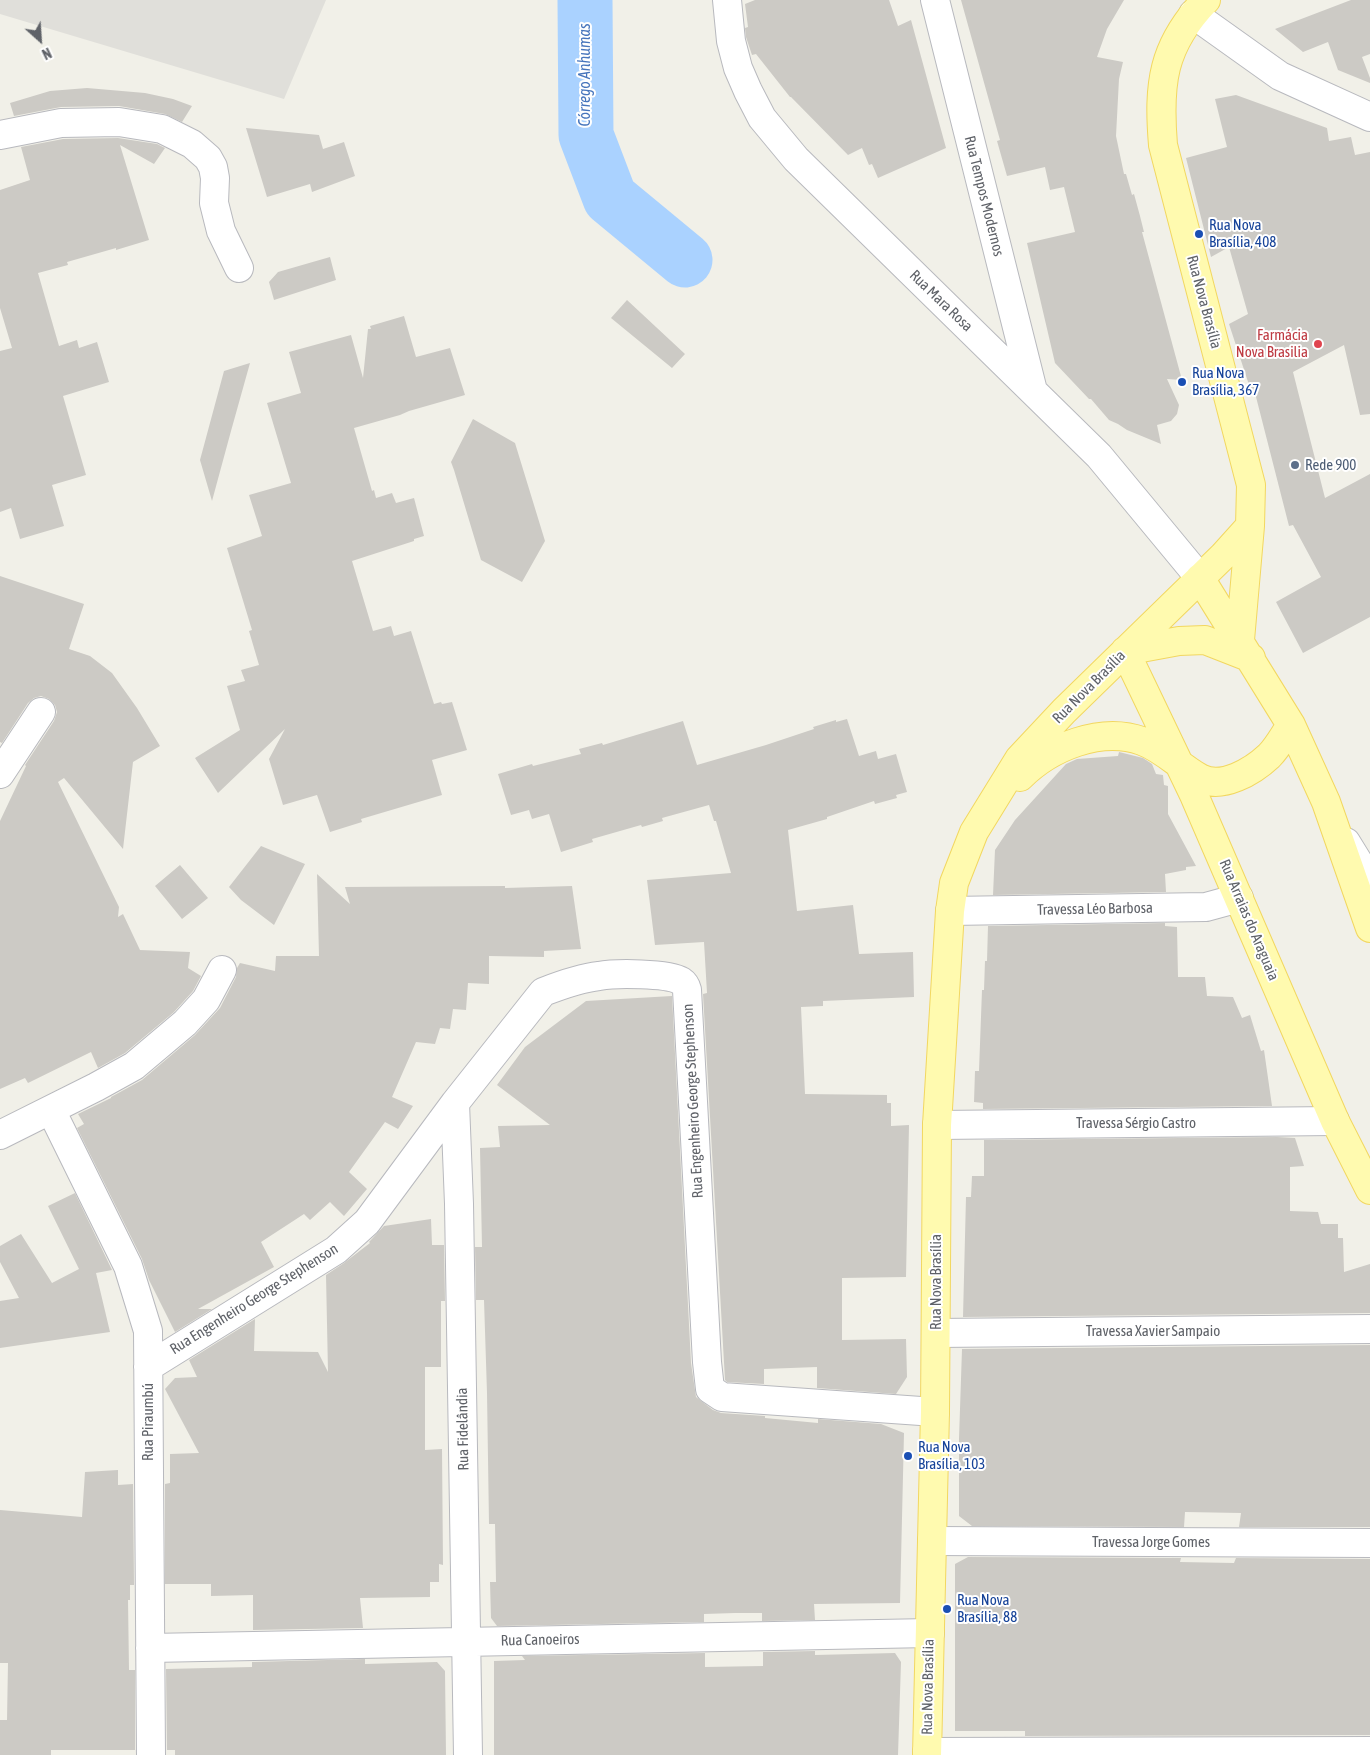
<!DOCTYPE html>
<meta charset="utf-8">
<style>
body{margin:0}
#map{position:relative;width:1370px;height:1755px;overflow:hidden;background:#f1f0e8;font-family:"Asap Condensed",sans-serif}
canvas{display:block}
.north{position:absolute;left:15px;top:15px;width:50px;height:50px;-webkit-text-stroke:4px #fff;paint-order:stroke;rotate:154deg;font-size:14px;font-weight:700;line-height:20px;text-align:center;color:#5f6268}
.north::after{content:'';display:block;margin:auto;width:18px;height:22px;background:#5f6268;clip-path:polygon(50% 0,100% 100%,50% 72%,0 100%)}
</style>
<div id="map">
<canvas width="1370" height="1755"></canvas>
<div class="north">N</div>
</div>
<script>
const context = document.querySelector('canvas').getContext('2d');
context.lineJoin = 'round';
function fill(path, color) { context.fillStyle = color; context.fill(path, 'evenodd'); }
function stroke(path, color, width, dash) { context.strokeStyle = color; context.lineWidth = width; context.lineCap = dash ? 'butt' : 'round'; context.setLineDash(dash || []); context.stroke(path); }
function label(font, color, halo, rows, align = 'center') {
  context.font = font + ' "Asap Condensed",sans-serif'; context.lineWidth = 4; context.setLineDash([]); context.textBaseline = 'middle'; context.strokeStyle = halo; context.fillStyle = color; for (const [text, x, y, turn = 0] of rows) {
    context.save(); context.translate(x, y); context.rotate((+turn || 0) * Math.PI / 180); context.textAlign = isNaN(turn) ? turn : align; if (halo) context.strokeText(text, 0, 0); context.fillText(text, 0, 0); context.restore();
  }
}
fill(new Path2D(`
 M0 0H326L284 99 0 14Z`), '#e0dfda');
stroke(new Path2D(`
 M585 0 586 135 610 198 685 260`), '#aad2ff', 55);
fill(new Path2D(`
 M755 0H889L898 26 911 20 946 148 878 178 872 164 869 165 862 148 848 155 791 97H790L756 54 752 55 746 37 745 28 748 27 745 4Z
 M961 0H1124L1107 29 1097 57 1123 62 1119 79 1116 136 1124 174H1126L1132 195 1134 194 1140 216 1144 232H1142L1182 380 1167 379 1179 405 1177 414 1171 421 1157 425 1161 444 1127 430 1118 424 1109 420 1091 399H1089L1055 363 1027 243 1075 232 1064 187 1050 190 1045 167 1007 176 997 141 1000 140Z
 M1351 0H1370V54L1362 57 1370 78V83L1338 70 1328 42 1303 52 1275 29Z
 M87 88 145 93 173 99 192 106 182 122 165 114 119 106 61 107 14 116 10 103 50 91Z
 M1236 95 1327 128 1329 141 1351 137 1355 155 1370 152V414L1360 415 1344 345 1293 372 1325 498 1370 474V617L1303 653 1276 602 1321 577 1293 525 1289 526 1255 393 1252 394 1229 324 1248 314 1229 247 1211 257 1186 158 1227 147 1215 99Z
 M246 128 319 135 323 149 344 142 355 176 312 192 310 184 267 197Z
 M118 138 157 144 165 148 154 164 120 145 149 240 116 250V248L67 262 68 265 38 273 59 346 77 340 79 348 97 342 109 382 63 396 86 475 52 485 64 526 20 539 11 508 0 512V351L12 348 0 308V190L30 180 21 147 63 139Z
 M330 257 336 280 274 300 269 282 278 272Z
 M627 300 685 354 672 368 611 318Z
 M404 316 416 357 450 348 465 395 409 411 400 415 354 428 372 491 374 490 376 498 392 493 396 503 414 498 424 536 414 539V541L352 561 373 631 391 626 394 636 411 631 434 704 441 702 442 704 452 702 467 750 432 760 442 795 361 819 362 822 330 832 317 795 283 805 269 759 285 729 218 793 195 758 240 730 227 686 245 681 241 670 259 665 249 631 252 630 227 548 262 536 249 495 291 483 267 403 301 393 289 352 351 335 363 378 368 329H371L370 326Z
 M250 363 231 431 212 501 200 460 224 371Z
 M473 419 515 443 545 541 522 582 481 560 454 470 451 462Z
 M0 576 84 604 69 649 90 656 112 673 137 708 160 746 133 762 123 849 64 778 58 782 119 907 118 917 123 914 140 950 190 952 188 968 201 976 193 991 174 1012 125 1053 98 1068 91 1052 28 1083 25 1078 0 1089V821L26 766 25 765 54 721 57 712 55 705 49 699 41 696 34 698 28 703 2 743 0 742Z
 M847 719 859 756 876 751 878 759 896 754 907 792 896 795 897 798 875 804 874 801 827 817V819L788 830 797 911 853 905 859 954 913 952 914 997 823 1001V1006L801 1007 805 1094 887 1095V1103H891V1126L909 1125 906 1277 842 1278V1340L906 1339 907 1377 896 1394 817 1388V1367L764 1369V1384L727 1382 725 1380 703 994 707 993 704 942 655 945 647 880 731 873 716 821H714L709 805 662 818 663 821 642 827 641 825 592 839 593 842 561 852 549 814 532 819 529 810 511 815 498 774 532 764 533 766 581 754 579 749 602 743 603 745 683 721 697 765 766 745 814 729 813 727 836 720V722Z
 M1119 752 1143 758 1152 764 1156 774 1163 775 1164 785 1168 786V814L1196 866 1186 867V870L1165 874 1166 892 993 895 995 850 1015 820 1066 764 1077 759 1118 756Z
 M261 846 305 864 274 925 241 900 229 887Z
 M180 865 208 898 182 919 155 886Z
 M317 874 350 904 345 887 505 886V888L572 886 581 949 544 951V957L489 956V984L468 983 466 1010 453 1009 450 1029 440 1028 435 1044 416 1042 392 1097 413 1106 398 1129 385 1122 349 1172 367 1189 344 1216 330 1202 310 1220 304 1214 261 1242 274 1267 198 1309H212L175 1332 149 1280 142 1259 77 1128 84 1124 78 1114 111 1098V1097L142 1080 195 1035 220 1008 236 977 237 968 240 963 275 971 276 956H319Z
 M1165 923V926L1177 927 1178 977H1205L1207 996 1233 997 1242 1018 1250 1015 1261 1051 1264 1050 1272 1106 983 1109V1103L974 1102 975 1071H979L982 990H984L985 961H987L988 926Z
 M672 996 691 1363 696 1397 713 1410 721 1413 765 1416V1418L818 1423V1419L881 1424 904 1433 900 1603 814 1604 815 1620 762 1621V1613H735L704 1614V1622L497 1626 491 1618 490 1582H496L495 1524H489L487 1393 484 1300H476L475 1247H482L480 1148 500 1147 498 1126 550 1125 497 1085 525 1047 586 1001Z
 M1277 1137 1295 1138 1304 1166 1290 1167V1211L1318 1212 1321 1224H1338V1238H1343L1344 1272 1370 1264V1313L963 1317 966 1197H971L972 1176H984V1140Z
 M75 1193 112 1270 96 1273 110 1332 0 1348V1301L19 1298 0 1262V1246L21 1234 52 1283 79 1269 48 1206Z
 M431 1219 432 1245H444L445 1301H441V1367H425V1450L442 1449 443 1565 439 1564V1582H430V1597L360 1598 363 1628 253 1630V1595L211 1596V1584H165V1484L170 1483V1454L199 1453 165 1389 175 1378 197 1377 189 1360 255 1319 254 1351 318 1352 328 1372 326 1275 344 1263 370 1243 369 1242 384 1226Z
 M1370 1345V1527H1239L1241 1513 1185 1512 1184 1527 972 1526 959 1516V1439L962 1349Z
 M118 1470V1485L133 1484 134 1585H130V1600H128L129 1670H135V1750H51V1755H0V1720H7L8 1663H0V1510L82 1517 85 1472Z
 M968 1557 1181 1558 1180 1562 1234 1563 1236 1558 1370 1559V1735L1025 1736V1731H955V1564Z
 M815 1651V1655L895 1653 901 1662 898 1755H494V1661L525 1660 522 1656 705 1653V1667L763 1666V1652Z
 M365 1659V1664L437 1662 445 1671 446 1755H175V1750H167L166 1669 252 1667V1662Z`), '#cccac5');
const minor = new Path2D(`
 M727 0 731 41 738 68 748 91 762 118 796 159 1099 456 1200 578
 M935 0 1033 391
 M1193 14 1280 76 1370 117
 M0 135 61 123 119 122 162 129 192 144 208 158 213 167 215 178 214 203 221 231 239 268
 M0 774 41 712
 M1346 842 1370 881
 M950 911 1206 907 1239 898
 M455 1103 459 1204 468 1755
 M51 1110 128 1266 148 1331 151 1755
 M937 1125 1335 1121
 M0 1135 96 1087 134 1066 185 1023 206 1000 222 970
 M936 1333 1370 1329
 M148 1367 336 1250 367 1222 455 1103 543 992C561 985 580 978 599 976 615 973 668 973 681 981 684 983 686 986 687 990L707 1362 710 1389 722 1397 935 1412
 M932 1541 1370 1543
 M150 1648 930 1633
 M927 1752 1370 1751`);
const major = new Path2D(`
 M1206 0C1162 46 1158 84 1163 145L1251 485 1250 526 1240 640
 M1200 578 1291 725 1326 802 1370 928
 M1125 651 1194 795 1335 1121 1370 1190
 M1125 651 1179 641 1205 640 1251 658
 M1020 777C1050 747 1101 726 1142 741 1164 749 1180 767 1200 778 1222 790 1253 771 1269 756 1278 747 1284 735 1291 725
 M927 1755 935 1412 937 1125 950 911 954 883 974 832 1019 759 1064 711 1223 556 1250 526`);
stroke(minor, '#b8b9be', 30);
stroke(major, '#f2d760', 30);
stroke(minor, '#fff', 28);
stroke(major, '#fffaaf', 28);
for (const [x, y, r, color] of [
 [1199,234,5,"#1a4fb4"],
 [1318,344,5,"#e0444e"],
 [1182,382,5,"#1a4fb4"],
 [1295,465,5,"#5c6f8a"],
 [908,1456,5,"#1a4fb4"],
 [947,1609,5,"#1a4fb4"]
]) { const dot = new Path2D(); dot.arc(x, y, r, 0, 2 * Math.PI); context.fillStyle = color; context.fill(dot); stroke(dot, '#fff', 2); }
label('15px', '#5f6268', '#fff', [
 ["Rua Tempos Modernos",984,196,76],
 ["Rua Mara Rosa",941,301,44],
 ["Rua Nova Brasília",1204,302,75],
 ["Rua Nova Brasília",1089,687,-45],
 ["Travessa Léo Barbosa",1095,909,-1],
 ["Rua Arraias do Araguaia",1249,920,67],
 ["Rua Engenheiro George Stephenson",693,1101,-93],
 ["Travessa Sérgio Castro",1136,1123],
 ["Rua Nova Brasília",936,1282,-90],
 ["Rua Engenheiro George Stephenson",254,1299,-32],
 ["Travessa Xavier Sampaio",1153,1331],
 ["Rua Piraumbú",148,1422,-90],
 ["Rua Fidelândia",463,1429,-91],
 ["Travessa Jorge Gomes",1151,1542],
 ["Rua Canoeiros",540,1640,-1],
 ["Rua Nova Brasília",928,1687,-89]
]);
label('15px', '#164399', '#fff', [
 ["Rua Nova",1209,225],
 ["Brasília, 408",1209,242],
 ["Rua Nova",1192,373],
 ["Brasília, 367",1192,390],
 ["Rua Nova",918,1447],
 ["Brasília, 103",918,1464],
 ["Rua Nova",957,1600],
 ["Brasília, 88",957,1617]
], 'left');
label('15px', '#be3a42', '#fff', [
 ["Farmácia",1308,335],
 ["Nova Brasilia",1308,352]
], 'right');
label('15px', '#4e5e75', '#fff', [
 ["Rede 900",1305,465]
], 'left');
label('italic 16px', '#4775bc', '#fff', [
 ["Córrego Anhumas",585,75,-90]
]);
</script>
